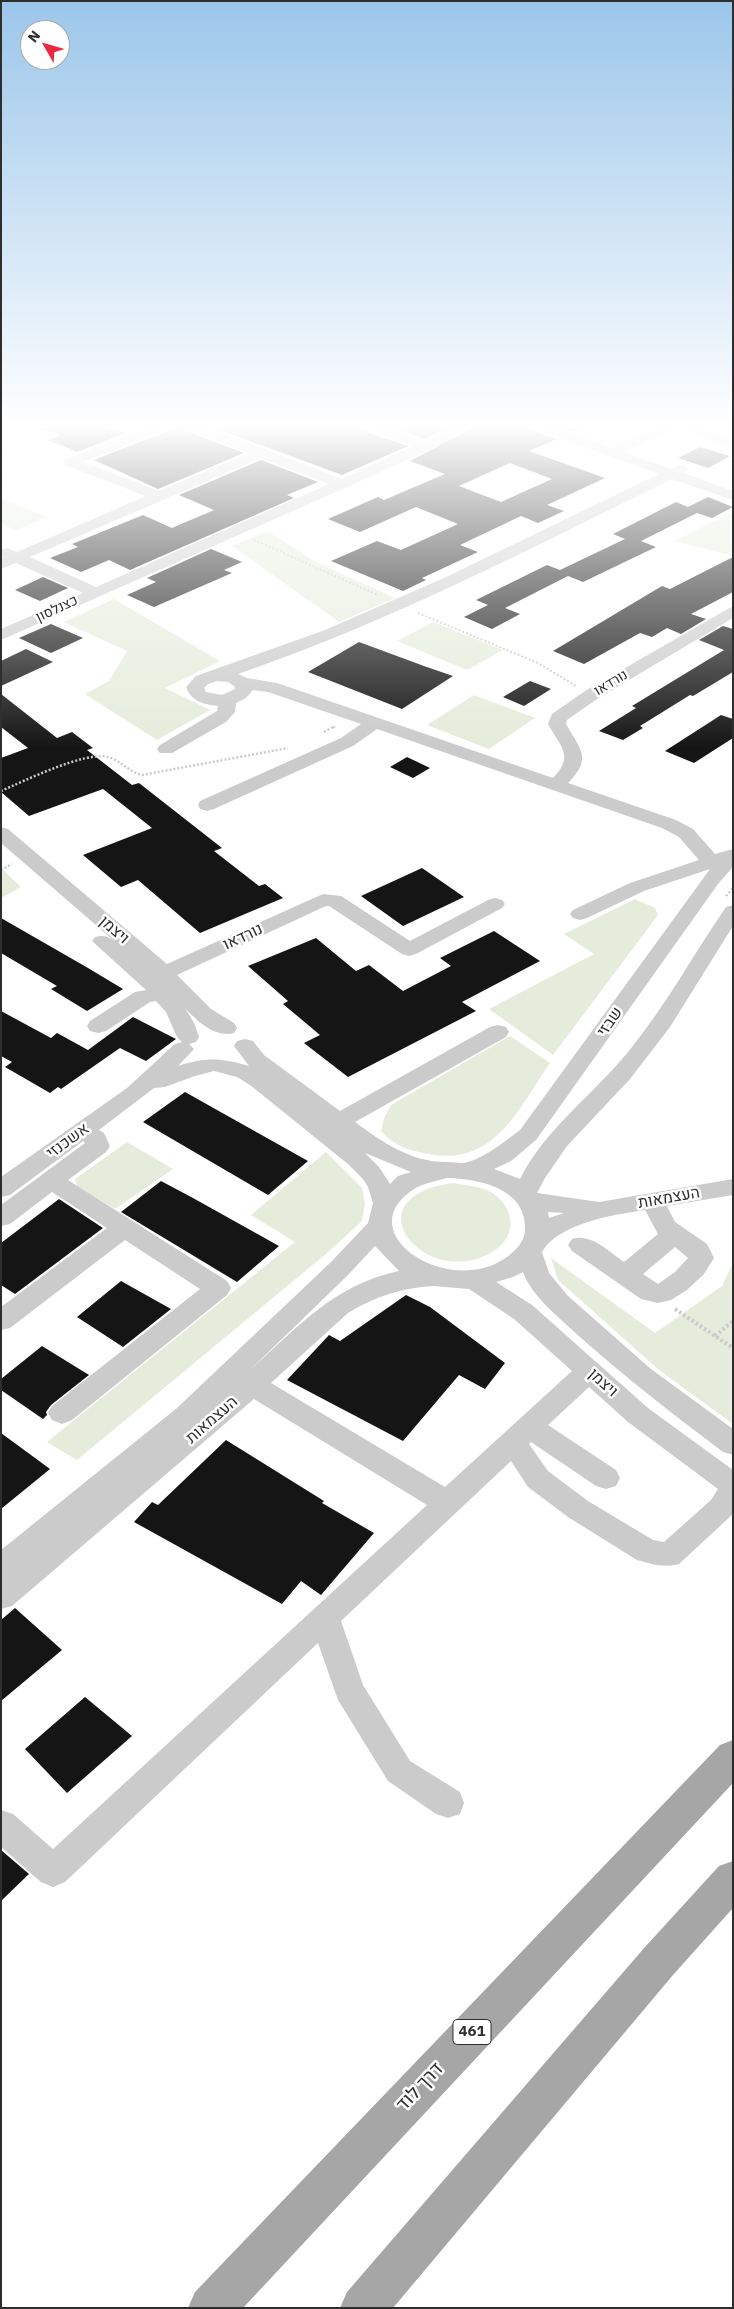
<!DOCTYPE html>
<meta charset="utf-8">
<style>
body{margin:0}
#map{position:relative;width:734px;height:2309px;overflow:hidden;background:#fff;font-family:"IBM Plex Sans",sans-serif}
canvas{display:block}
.frame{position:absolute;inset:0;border:2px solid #2e2e2e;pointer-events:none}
.north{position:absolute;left:20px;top:20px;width:50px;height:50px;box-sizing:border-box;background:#fff;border:1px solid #ababab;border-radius:50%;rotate:308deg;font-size:14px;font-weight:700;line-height:20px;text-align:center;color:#2e2e2e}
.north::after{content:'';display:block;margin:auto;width:18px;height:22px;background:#ed2942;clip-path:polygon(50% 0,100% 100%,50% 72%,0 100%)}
</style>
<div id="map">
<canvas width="734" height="2309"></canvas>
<div class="frame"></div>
<div class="north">N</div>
</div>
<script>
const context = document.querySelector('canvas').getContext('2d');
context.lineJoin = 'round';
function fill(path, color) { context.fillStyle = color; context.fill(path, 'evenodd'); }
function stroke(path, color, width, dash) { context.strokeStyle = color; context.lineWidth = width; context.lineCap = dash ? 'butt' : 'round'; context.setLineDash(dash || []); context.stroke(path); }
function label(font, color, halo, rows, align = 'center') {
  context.font = font + ' "IBM Plex Sans",Heebo,sans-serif'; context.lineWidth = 5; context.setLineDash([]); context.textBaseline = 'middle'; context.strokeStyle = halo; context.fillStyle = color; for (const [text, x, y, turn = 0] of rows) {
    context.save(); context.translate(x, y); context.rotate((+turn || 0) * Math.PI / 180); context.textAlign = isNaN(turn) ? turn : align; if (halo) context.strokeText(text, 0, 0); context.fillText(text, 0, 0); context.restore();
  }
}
fill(new Path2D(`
 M1 498 47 517 16 530 1 524Z
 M733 512V556L674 541Z
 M267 531 318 563 395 598 339 622 232 546Z
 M114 599 220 661 165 688 210 710 157 740 85 694 109 681 127 651 64 622Z
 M433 622 503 650 467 670 397 641Z
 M474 695 535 718 489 749 427 725Z
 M1 868 21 887 1 898Z
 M635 899 655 908 658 915 553 1055 489 1009 594 954 564 934Z
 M510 1036 550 1063C518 1109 495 1167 428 1154 409 1150 395 1147 381 1131L384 1118 391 1105Z
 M127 1142 173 1169 115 1209 77 1186 75 1179Z
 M326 1152 362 1188 365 1204 362 1221 326 1254 77 1460 47 1442 295 1242 251 1215Z
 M453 1183C465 1185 476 1186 487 1190 515 1204 520 1236 492 1252 426 1292 347 1197 453 1183Z
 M551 1258 655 1333 722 1286 733 1263V1424L659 1370 558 1280Z`), '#e5ecdb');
fill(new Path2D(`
 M39 425H100L126 433 77 452 48 440 61 435 38 428Z
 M177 425H181L184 430 244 453 158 489 94 460 171 430Z
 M207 425H357L360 430 408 446 342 475Z
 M384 425H454L424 439Z
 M478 425H528L531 430 557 439 529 451 605 478 547 505 564 511 538 523 521 516 460 545 478 552 422 578 426 580 403 591 331 561 377 541 401 550 458 524 416 507 360 532 328 519 378 497 384 500 445 474 410 461ZM510 463 552 479 501 502 459 486Z
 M554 425H589L573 432Z
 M700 447 730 456 708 468 678 458Z
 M261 460 318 482 287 495 294 498 130 570 109 560 81 572 50 558 78 547 72 544 143 515 172 528 214 510 179 495Z
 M708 497 733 507 712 518 697 513 641 541 656 547 583 582 568 576 505 608 520 614 492 629 464 617 488 605 476 600 547 565 560 570 625 539 613 534 676 502 688 507Z
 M211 549 242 562 224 570 232 573 154 607 127 595 156 582 147 578Z
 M733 557V592L691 614 706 619 681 634 667 628 652 637 640 633 584 664 553 651 662 586 670 589Z
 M43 577 68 588 40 601 15 590Z
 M51 624 83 638 51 653 19 638Z
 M723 626 733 629V672L693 696 690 695 640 726 643 728 623 740 599 731 636 708 632 706 724 650 699 640Z
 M359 642 424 666 453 676 402 709 308 672Z
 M26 649 53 662 1 686V661Z
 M530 681 551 689 524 706 503 697Z
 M1 694 57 738 72 732 93 748 87 750 132 785 139 783 222 848 214 851 259 886 265 884 283 898 200 933 138 880 121 887 83 855 152 828 103 789 29 816 1 792V758L28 748 1 727Z
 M721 715 733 719V738L694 763 665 751Z
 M407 757 430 768 413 778 390 767Z
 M422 868 464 897 403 926 361 896Z
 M1 918 88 968 123 989 87 1011 51 989 57 986 1 953Z
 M494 931 540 961 462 1002 476 1011 348 1077 304 1043 320 1035 283 1004 288 1001 248 966 316 938 356 971 369 965 403 991 451 966 440 958Z
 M1 1011 51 1038 57 1033 88 1050 133 1017 176 1039 146 1061 120 1048 61 1089 58 1087 50 1093 5 1067 12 1062 1 1056Z
 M185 1092 308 1161 268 1195 143 1122Z
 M161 1181 193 1198 279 1246 237 1282 121 1212Z
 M59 1199 103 1228 15 1294 1 1285V1243Z
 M121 1281 171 1309 123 1347 77 1317Z
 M406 1295 430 1307 505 1363 485 1389 459 1375 403 1441 287 1380 329 1335 340 1341Z
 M42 1346 89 1375 51 1405 46 1412 47 1415 43 1419 1 1390V1379Z
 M1 1433 50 1469 1 1509Z
 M226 1440 324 1501 322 1503 374 1533 321 1595 301 1581 282 1604 134 1522 152 1502 158 1505Z
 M15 1608 62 1650 1 1701V1620Z
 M85 1697 132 1736 67 1793 25 1749Z
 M1 1850 29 1874 1 1901Z`), '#151515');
stroke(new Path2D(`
 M254 540 378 595
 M418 613 538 663 576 686
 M333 728 336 726`), '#cbcbcb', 2, [2, 2]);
stroke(new Path2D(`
 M324 732 335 726
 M1 791C24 781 85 751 108 757 120 760 129 772 142 775L288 748
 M1 870 12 864
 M726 896 733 888`), '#cbcbcb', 2.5, [2, 2]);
stroke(new Path2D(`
 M675 1309 733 1348
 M715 1336 733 1321`), '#cbcbcb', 4, [2.5, 2.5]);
fill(new Path2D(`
 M1 425H20L18 428 1 434Z
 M153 425H172L170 428 83 462 159 491 249 453 185 428 183 425H202L342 479 413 446 361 428 359 425H379L424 441 458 425H476L431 449 347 487 1 640V629L83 593 16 563 1 569V558L4 557 1 556 2 550 7 548 17 552 146 496 65 465 63 462 65 459ZM261 458 329 484 96 587 30 557Z
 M530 425H549L616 449 615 447 617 444 663 425H693L733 439V447H731L678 429 622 451 671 469 681 465 686 466 688 469 684 473 733 491V500L672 479C530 549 389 622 238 674L247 678 277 683 553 778C575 756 560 746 548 724L552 714 585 691 733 606V618L597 699 567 720 566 724C580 749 593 758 568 783L676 820 693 829 715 854 733 849V867L718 884 536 1140 511 1161 494 1169 520 1179C545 1129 593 1095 628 1052 665 1007 693 955 726 907L733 905V926L670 1027 630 1079 567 1146 545 1178 537 1193 599 1202 733 1179V1195L667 1206 675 1222 707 1244 714 1258 704 1274 687 1290 671 1300 658 1303 641 1299 572 1251 568 1245 572 1239C591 1233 609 1252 624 1262L658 1234 645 1210C613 1215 559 1223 542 1252L549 1273 568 1296 651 1369 733 1429V1455L723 1452C674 1415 626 1378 580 1337 562 1320 531 1296 523 1272L513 1277 496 1282 532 1305 648 1408 733 1470V1514L679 1564C665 1568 651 1564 637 1560L568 1517 528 1487 511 1461 341 1621 363 1685 410 1761 460 1792 464 1803 460 1814 448 1818 436 1814 388 1781 338 1700 318 1643 65 1882 53 1887 41 1882 1 1847V1810L13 1814 53 1849 427 1505 254 1399 12 1606 1 1609V1550L177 1408 331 1262 368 1223 373 1203 368 1187 363 1179 348 1164 250 1085 237 1077 214 1071 195 1076 165 1087 154 1088 99 1130 104 1133 110 1146 106 1152 68 1180 227 1281 231 1288 227 1295 72 1420 62 1424 52 1420 48 1413 52 1406 200 1289 125 1240 10 1328 1 1330V1307L107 1228 52 1192 10 1224 1 1226V1205L85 1143 83 1141 10 1195 1 1197V1177L127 1088 175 1044 182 1042 177 1037 166 1012 156 1001 150 1002 106 1031 98 1033 90 1031 87 1026 90 1021 135 992 146 990 92 941 95 937C106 934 111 938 119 945L1 843V827L8 829 167 964 323 894 341 896 410 941 488 900 495 898 502 900 505 904 502 908 416 954 409 956 402 954 329 906H326L177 975 211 1009 234 1023 237 1028 234 1033C215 1038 197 1021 185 1008L194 1023 199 1037 196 1042 189 1044 194 1049 178 1066C207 1057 221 1058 249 1066L234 1046 237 1041 245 1039 253 1041 264 1055 340 1111 490 1027 498 1025 506 1027 509 1032 506 1037 355 1122C383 1143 413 1163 448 1162 454 1162 462 1164 468 1162 487 1156 504 1142 520 1130L710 869 644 891 587 918 580 920 573 918 570 914 573 910 630 883 699 860 679 837 662 828 377 729 353 746 214 809 207 811 200 809 198 805 200 801 341 738 361 724 268 692 253 690 246 698 236 703 235 712 226 722 172 753H160L157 749 160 745 217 711 218 706C203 704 192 702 186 687L196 676 325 630 444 578 659 474 532 428ZM217 681 228 682 234 686 235 689 222 695 206 692 204 688 208 684ZM365 1153 411 1172 398 1176 390 1184 379 1167ZM447 1178C479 1179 524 1188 525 1226 526 1241 516 1251 504 1259 446 1297 348 1232 414 1189 423 1183 437 1181 447 1178ZM548 1212 564 1213 549 1218ZM375 1246 399 1271C333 1285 297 1328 249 1371L349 1274ZM675 1247 688 1258 675 1272 658 1284 643 1274ZM433 1286 469 1289 514 1319 572 1371 445 1487 271 1383 348 1313C376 1296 401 1288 433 1286ZM589 1387 628 1422 718 1489 711 1500 664 1542 653 1540 588 1501 548 1471 529 1444 531 1442 596 1486 606 1489 616 1486 620 1478 616 1470 548 1425Z`), '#cbcbcb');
fill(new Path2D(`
 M733 1740V1783L243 2308H188L195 2292 720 1745Z
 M733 1861V1908L673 1975 393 2308H340L347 2292 645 1947 719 1866Z`), '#a6a6a6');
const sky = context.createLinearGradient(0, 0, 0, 748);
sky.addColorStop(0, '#9bc6ea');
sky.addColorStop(0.57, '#fff');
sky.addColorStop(1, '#ffffff00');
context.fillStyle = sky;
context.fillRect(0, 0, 734, 748);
label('14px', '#2e2e2e', '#fff', [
 ["כצנלסון",57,609,-25],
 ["נורדאו",611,683,-31]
]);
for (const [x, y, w] of [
 [472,2032,38]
]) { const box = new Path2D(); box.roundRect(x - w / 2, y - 12.5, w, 25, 4); context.fillStyle = '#fff'; context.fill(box); stroke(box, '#2e2e2e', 1); }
label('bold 15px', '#2e2e2e', null, [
 ["461",472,2032]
]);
label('16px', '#2e2e2e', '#fff', [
 ["ויצמן",114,930,41],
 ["נורדאו",243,937,-25],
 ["שבזי",610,1022,-55],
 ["אשכנזי",68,1141,-36],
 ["העצמאות",669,1198,-10],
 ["ויצמן",603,1383,42],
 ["העצמאות",212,1420,-41]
]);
label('19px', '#2e2e2e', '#fff', [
 ["דרך לוד",420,2087,-47]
]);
</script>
